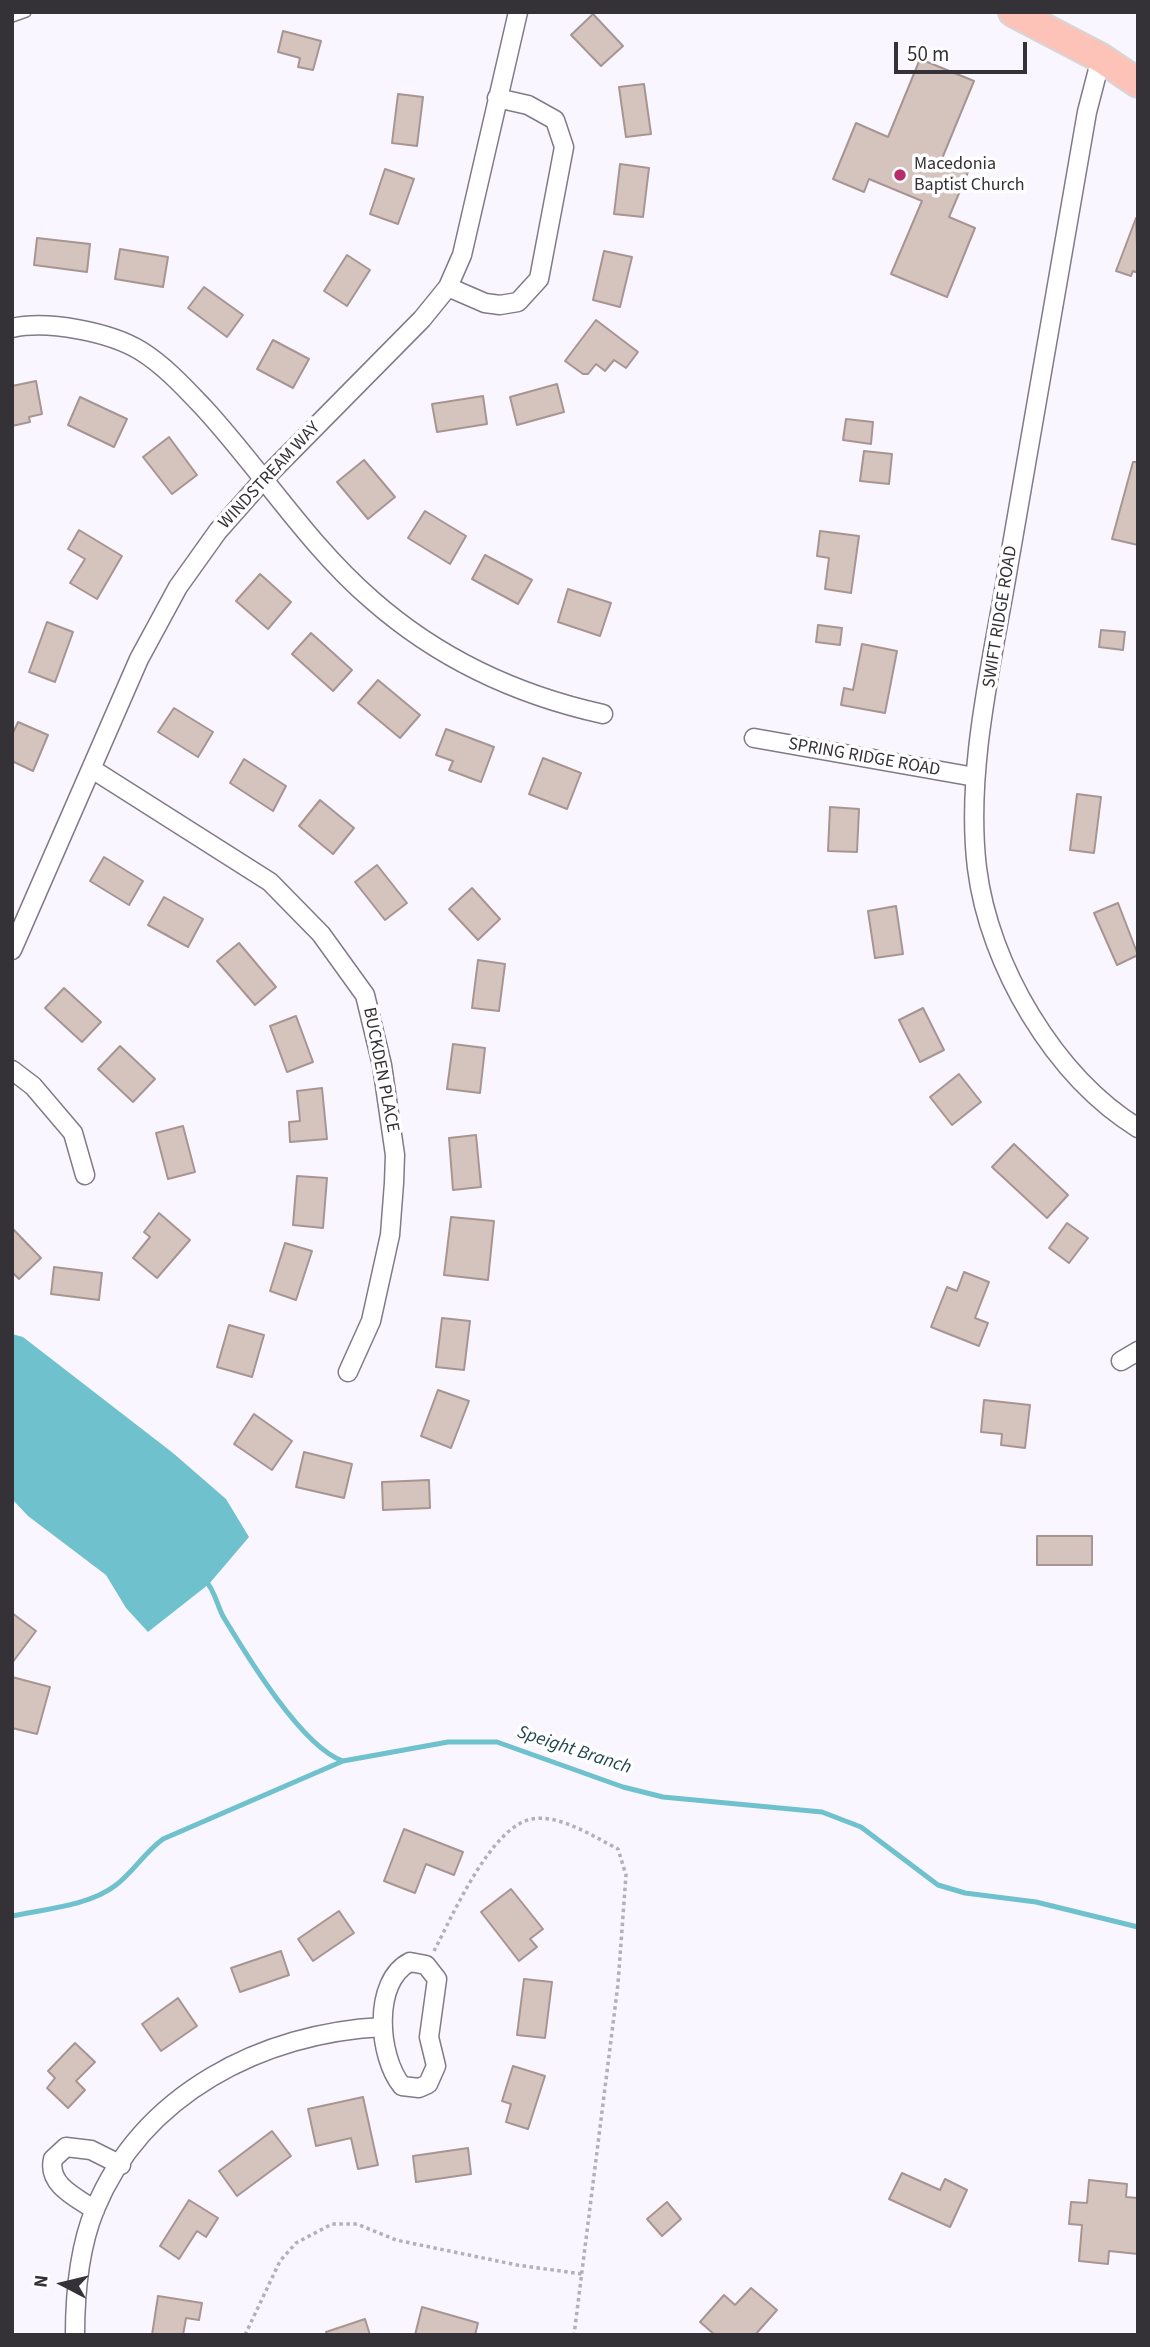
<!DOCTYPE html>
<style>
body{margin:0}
#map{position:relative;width:1150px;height:2347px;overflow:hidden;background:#faf6ff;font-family:"Source Sans 3",sans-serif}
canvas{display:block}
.frame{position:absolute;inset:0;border:14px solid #343137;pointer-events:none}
.north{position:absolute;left:28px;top:2249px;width:70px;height:70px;-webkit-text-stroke:5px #fff;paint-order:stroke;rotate:277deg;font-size:19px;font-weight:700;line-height:28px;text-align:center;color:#343137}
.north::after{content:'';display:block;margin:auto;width:24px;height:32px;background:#343137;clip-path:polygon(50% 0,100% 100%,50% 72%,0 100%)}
.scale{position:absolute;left:894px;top:42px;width:133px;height:32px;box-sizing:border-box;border:4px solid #343137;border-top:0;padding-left:9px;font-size:21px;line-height:24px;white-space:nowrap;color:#343137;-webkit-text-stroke:5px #fff;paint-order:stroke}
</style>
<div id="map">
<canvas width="1150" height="2347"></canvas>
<div class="frame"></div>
<div class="north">N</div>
<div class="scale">50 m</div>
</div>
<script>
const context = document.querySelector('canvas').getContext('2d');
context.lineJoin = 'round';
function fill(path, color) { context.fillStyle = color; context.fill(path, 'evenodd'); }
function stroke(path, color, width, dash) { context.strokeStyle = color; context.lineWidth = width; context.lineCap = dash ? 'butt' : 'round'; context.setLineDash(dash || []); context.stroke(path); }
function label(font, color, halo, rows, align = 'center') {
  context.font = font + ' "Source Sans 3",sans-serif'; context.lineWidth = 7; context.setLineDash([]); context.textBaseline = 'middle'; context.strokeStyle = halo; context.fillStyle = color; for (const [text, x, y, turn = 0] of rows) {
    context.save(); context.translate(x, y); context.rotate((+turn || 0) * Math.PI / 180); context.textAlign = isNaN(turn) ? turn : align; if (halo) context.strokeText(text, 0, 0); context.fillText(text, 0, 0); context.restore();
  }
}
fill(new Path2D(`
 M12 1334 23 1337 173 1453 226 1499 249 1537 209 1584 148 1632 126 1608 106 1575 28 1516 12 1499Z`), '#6fc1ce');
stroke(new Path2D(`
 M205 1580C215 1590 217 1606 224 1618 247 1656 302 1747 343 1761
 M12 1916C45 1909 89 1906 116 1885 133 1872 145 1852 163 1839L343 1761 448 1742H497L623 1787 663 1797 822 1812 861 1827 938 1885 965 1893 1036 1902 1138 1927`), '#6fc1ce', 5);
const building = new Path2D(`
 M593 14 623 46 601 66 571 35Z
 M283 31 321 41 313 70 298 67 300 58 278 52Z
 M920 59 974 81 941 161 968 172 949 217 975 228 947 297 891 274 922 201 869 179 864 192 833 179 856 123 888 137Z
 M644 84 651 134 626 137 619 87Z
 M398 94 423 97 417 146 392 143Z
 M620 164 649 168 643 217 614 214Z
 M385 169 414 179 398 224 370 214Z
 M1136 218 1138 273 1133 271 1131 276 1116 271Z
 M37 238 90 244 87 272 34 265Z
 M120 249 168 257 163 287 115 279Z
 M604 251 632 257 620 307 593 300Z
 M347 255 370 270 347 306 324 291Z
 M204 287 243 315 227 337 188 308Z
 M596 320 638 352 626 368 614 360 605 371 596 364 588 374H583L565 361Z
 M273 340 309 359 293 388 257 369Z
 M36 381 42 414 29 417 30 422 12 426V386Z
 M557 384 564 412 517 425 510 397Z
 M483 396 487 424 437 432 432 404Z
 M80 397 127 419 114 447 68 425Z
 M846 419 873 422 871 444 843 440Z
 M169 437 197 475 172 494 143 457Z
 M864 451 892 454 889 484 860 481Z
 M364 460 395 497 368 519 337 482Z
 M1133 462H1138V545L1112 539Z
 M425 511 466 536 450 564 408 538Z
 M79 530 122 556 97 599 70 583 85 559 68 549Z
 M820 531 859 536 851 593 825 589 829 558 817 556Z
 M485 555 532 580 518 604 472 579Z
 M260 574 291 602 268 629 236 601Z
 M568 589 611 603 600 636 558 622Z
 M47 622 73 632 55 682 29 672Z
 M818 625 842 628 840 645 816 642Z
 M1101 630 1125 632 1123 650 1099 647Z
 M311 633 352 670 333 691 292 654Z
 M862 644 897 651 885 713 841 705 844 688 853 690Z
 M378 680 420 715 400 738 358 703Z
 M174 708 213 732 198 757 158 732Z
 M18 722 48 735 33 771 12 761V735Z
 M446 729 494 747 481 782 449 770 453 761 436 755Z
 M543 758 581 773 567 809 529 794Z
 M244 759 286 786 273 811 230 783Z
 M1077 794 1101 797 1094 853 1070 850Z
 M320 800 354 828 333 854 299 826Z
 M830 807 859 809 857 852 828 851Z
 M104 857 143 881 129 905 90 881Z
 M377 865 407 903 385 920 355 882Z
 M472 888 500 919 478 940 449 909Z
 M164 897 203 919 188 947 148 925Z
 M1118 903 1138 955 1117 965 1094 913Z
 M896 906 903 954 875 958 868 911Z
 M239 943 276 987 255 1005 217 961Z
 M478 960 505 964 499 1011 472 1008Z
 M64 988 101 1022 82 1042 45 1008Z
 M923 1008 944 1050 920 1062 899 1020Z
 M296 1016 313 1062 287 1072 270 1026Z
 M453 1044 485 1048 480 1093 447 1089Z
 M120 1046 155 1079 133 1102 98 1069Z
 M959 1074 981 1102 952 1125 930 1097Z
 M322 1088 327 1139 290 1142 289 1122 300 1121 297 1091Z
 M183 1126 195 1172 168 1179 156 1133Z
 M476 1135 481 1187 453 1190 449 1138Z
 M1014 1144 1068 1195 1047 1218 992 1167Z
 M297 1176 327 1178 323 1228 293 1225Z
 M159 1213 190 1240 157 1278 133 1258 150 1237 144 1232Z
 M451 1217 494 1221 488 1280 444 1275Z
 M1067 1223 1088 1238 1069 1263 1049 1248Z
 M12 1228 41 1258 19 1279 12 1272Z
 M285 1243 312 1251 296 1300 270 1291Z
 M54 1267 102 1273 99 1300 51 1294Z
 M964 1272 989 1282 975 1318 988 1323 979 1346 931 1327 947 1287 957 1291Z
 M442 1318 470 1321 464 1370 436 1367Z
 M229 1325 264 1335 252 1377 217 1367Z
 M438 1390 469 1401 451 1448 421 1436Z
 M984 1400 1030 1405 1025 1448 1001 1445 1002 1434 981 1432Z
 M254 1414 292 1441 272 1470 234 1444Z
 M304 1452 352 1464 344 1498 296 1487Z
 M429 1480 430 1508 383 1510 382 1482Z
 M1037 1536H1092V1565H1037Z
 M12 1613 36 1631 12 1663Z
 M12 1677 50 1687 37 1734 12 1728Z
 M404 1829 463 1852 454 1875 426 1864 415 1893 384 1881Z
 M511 1889 543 1929 530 1939 537 1947 519 1961 481 1912Z
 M339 1911 354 1933 313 1961 298 1939Z
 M281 1951 289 1975 240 1992 231 1968Z
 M524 1979 552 1982 545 2038 517 2035Z
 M178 1998 197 2026 161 2051 142 2024Z
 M75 2043 95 2062 76 2081 85 2090 68 2108 47 2088 55 2078 48 2071Z
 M513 2066 545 2076 528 2129 506 2122 511 2104 502 2101Z
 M363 2097 378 2165 358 2169 351 2138 316 2146 308 2109Z
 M272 2131 291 2156 237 2196 219 2171Z
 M468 2148 471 2174 416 2182 413 2156Z
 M902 2173 940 2190 945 2179 967 2190 950 2227 889 2199Z
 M1089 2180 1127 2184 1126 2197 1138 2198V2254L1109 2251 1108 2264 1079 2261 1082 2225 1069 2224 1071 2202 1087 2203Z
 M189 2200 218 2218 206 2237 197 2231 179 2259 160 2246Z
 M667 2202 681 2219 662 2236 647 2219Z
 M751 2288 777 2310 755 2335H715L700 2322 724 2295 735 2305Z
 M158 2296 202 2303 199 2320 186 2318 183 2335H152Z
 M422 2307 478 2323 475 2335H415Z
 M365 2319 370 2335H327L326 2332Z`);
fill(building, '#d5c3be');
stroke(building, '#a79591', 2);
const lane = new Path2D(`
 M12 17 26 12`);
const street = new Path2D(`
 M1101 58 1087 112C1061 262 1035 412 1009 562 993 659 965 769 977 868 989 965 1054 1076 1138 1128
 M448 287 485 303 500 305 518 302 539 279 564 147 555 120 528 105 497 98
 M12 328C48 320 110 332 141 351 165 366 185 388 204 408 261 470 308 545 372 600 439 659 517 695 603 714
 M754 738 975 777
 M92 769 270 882 321 934 365 995 382 1065 395 1155 394 1183 390 1235 371 1321 348 1372
 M12 950 139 659 178 587 218 531 264 479 422 319 448 287 462 255 518 12
 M12 1070 33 1086 73 1133 85 1175
 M1121 1361 1138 1351
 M410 1962 426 1965 437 1979 429 2037 436 2066 428 2084 419 2088 402 2086C378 2057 372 1981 410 1962Z
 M95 2210C77 2198 47 2185 53 2159L66 2147 91 2150 121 2165
 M75 2335C75 2292 79 2248 95 2209 143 2093 263 2033 382 2027`);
const primary = new Path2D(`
 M1013 12 1101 58 1138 83`);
stroke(lane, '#817a88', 12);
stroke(street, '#817a88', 21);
stroke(primary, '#d6d6d7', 32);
stroke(new Path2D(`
 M434 1951C452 1917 491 1826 532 1819 560 1814 594 1837 618 1849L626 1875 618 1984 574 2335
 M245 2335 280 2261 296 2243 332 2224H357L396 2240 517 2265 582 2274`), '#b3b0b8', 3.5, [3.5, 3.5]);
stroke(lane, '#fff', 9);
stroke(street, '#fff', 18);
stroke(primary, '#fec3b8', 28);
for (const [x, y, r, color] of [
 [900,175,7,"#b62d6b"]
]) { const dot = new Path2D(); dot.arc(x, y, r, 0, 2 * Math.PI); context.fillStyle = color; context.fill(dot); stroke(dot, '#fff', 2.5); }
label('18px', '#343137', '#fff', [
 ["Macedonia",914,165],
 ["Baptist Church",914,186]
], 'left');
label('18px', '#343137', '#fff', [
 ["WINDSTREAM WAY",270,476,-47],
 ["SWIFT RIDGE ROAD",1001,617,-81],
 ["SPRING RIDGE ROAD",864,758,10],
 ["BUCKDEN PLACE",380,1070,79]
]);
label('italic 19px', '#20474d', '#fff', [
 ["Speight Branch",574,1751,18]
]);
</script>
